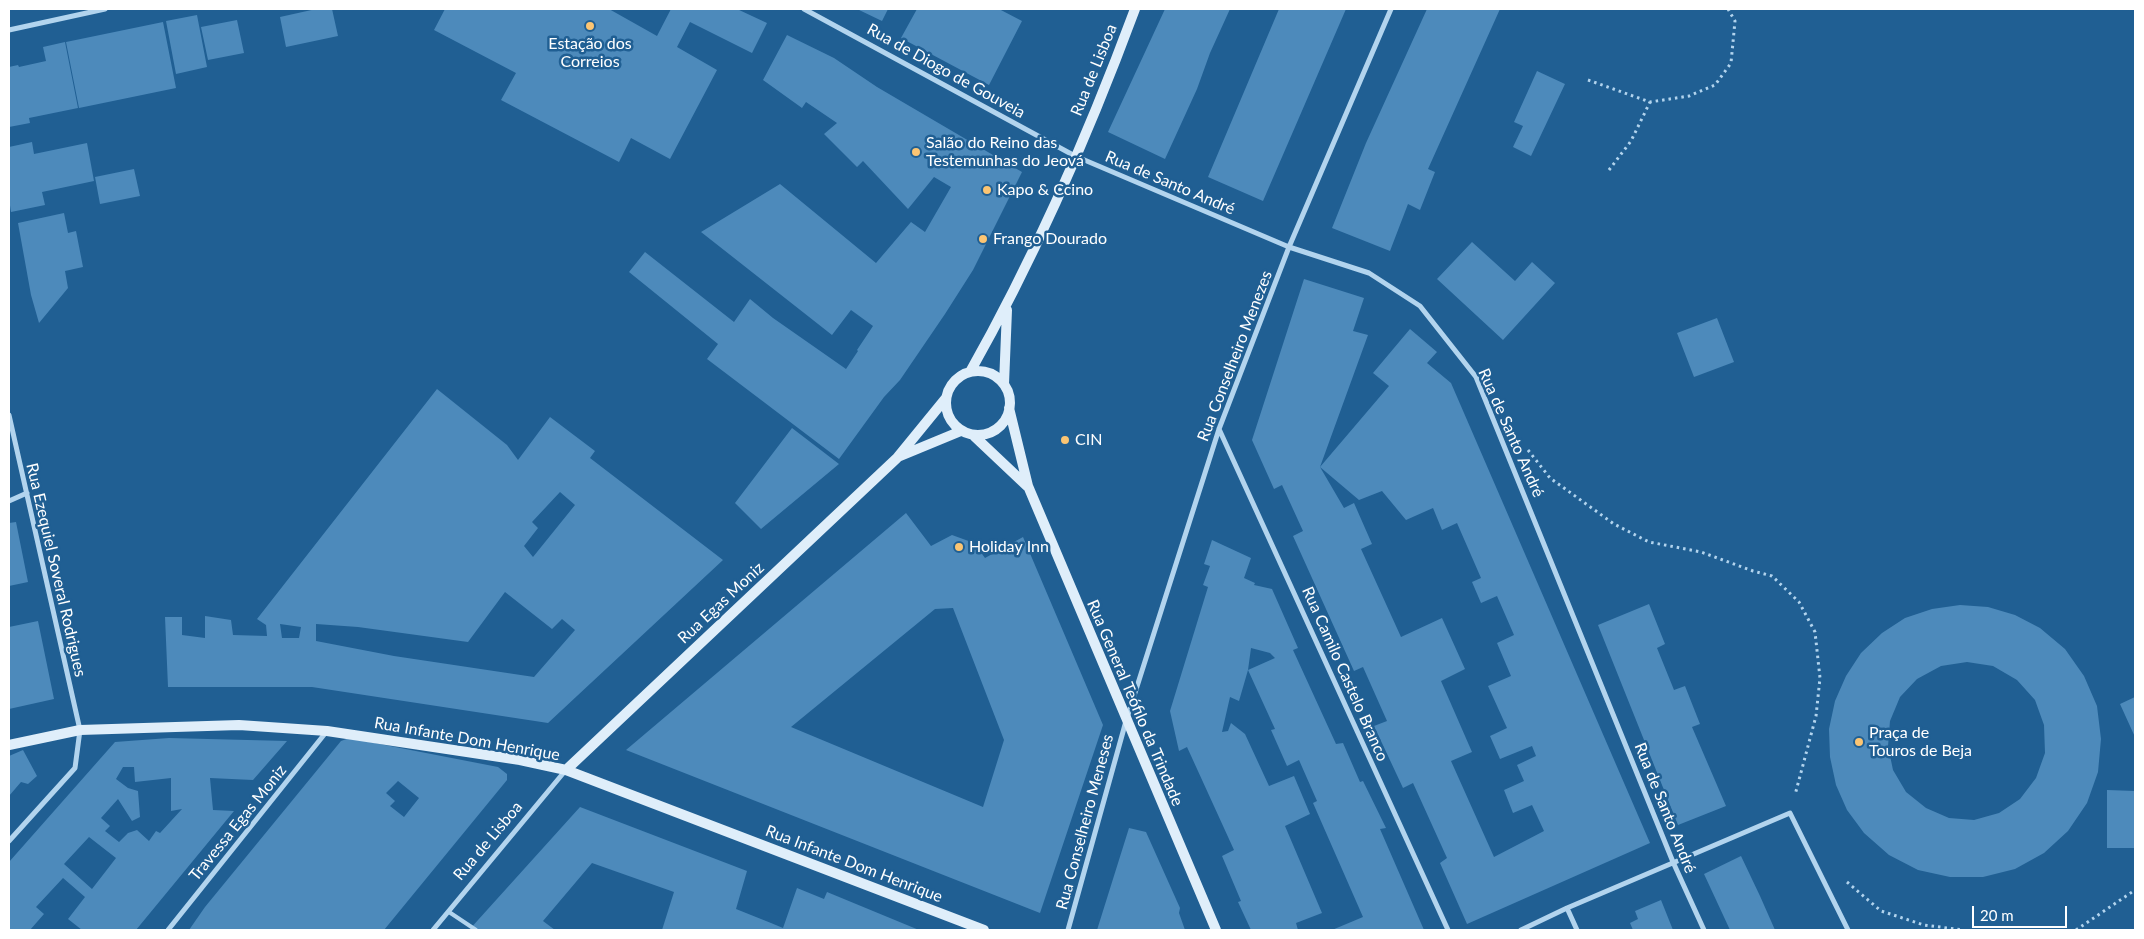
<!DOCTYPE html>
<meta charset="utf-8">
<style>
body{margin:0}
#map{position:relative;width:2144px;height:939px;overflow:hidden;background:#205f93;font-family:Lato,sans-serif}
canvas{display:block}
.frame{position:absolute;inset:0;border:10px solid #fff;pointer-events:none}
.scale{position:absolute;left:1972px;top:906px;width:95px;height:22px;box-sizing:border-box;border:2px solid #fff;border-top:0;padding-left:6px;font-size:15px;line-height:18px;white-space:nowrap;color:#fff;-webkit-text-stroke:4px #205f93;paint-order:stroke}
</style>
<div id="map">
<canvas width="2144" height="939"></canvas>
<div class="frame"></div>
<div class="scale">20 m</div>
</div>
<script>
const context = document.querySelector('canvas').getContext('2d');
context.lineJoin = 'round';
function fill(path, color) { context.fillStyle = color; context.fill(path, 'evenodd'); }
function stroke(path, color, width, dash) { context.strokeStyle = color; context.lineWidth = width; context.lineCap = dash ? 'butt' : 'round'; context.setLineDash(dash || []); context.stroke(path); }
function label(font, color, halo, rows, align = 'center') {
  context.font = font + ' Lato,sans-serif'; context.lineWidth = 5; context.setLineDash([]); context.textBaseline = 'middle'; context.strokeStyle = halo; context.fillStyle = color; for (const [text, x, y, turn = 0] of rows) {
    context.save(); context.translate(x, y); context.rotate((+turn || 0) * Math.PI / 180); context.textAlign = isNaN(turn) ? turn : align; if (halo) context.strokeText(text, 0, 0); context.fillText(text, 0, 0); context.restore();
  }
}
fill(new Path2D(`
 M316 9H332L338 36 286 47 280 17Z
 M445 9H609L657 36 671 9H737L767 23 752 53 690 22 677 47 717 70 670 159 631 138 619 162 501 100 516 73 434 30Z
 M857 9H888L882 21Z
 M917 9H999L1022 21 989 85 901 38Z
 M1165 9H1230L1210 53 1197 89 1165 159 1108 132Z
 M1279 9H1346L1263 201 1208 177Z
 M1427 9H1500L1428 169 1435 172 1420 210 1408 204 1390 251 1332 228 1366 143Z
 M197 15 207 67 176 74 166 21Z
 M237 20 244 53 208 60 201 27Z
 M163 22 176 88 79 108 66 42Z
 M787 35 834 58 877 87 1022 172 973 270 945 314 900 380 884 397 839 459 707 359 718 344 629 272 645 252 734 322 750 299 773 318 846 369 858 351 857 350 873 326 851 310 832 335 701 232 780 184 876 263 911 222 925 232 951 187 934 177 908 209 863 161 857 167 824 134 837 123 806 102 802 108 763 80Z
 M65 42 78 108 29 118 30 123 9 127V67L18 65 19 67 46 61 43 47Z
 M1537 71 1565 84 1531 156 1513 147 1523 126 1514 122Z
 M32 142 34 154 87 143 94 181 42 192 45 205 11 212 9 199V147Z
 M134 169 140 196 100 204 95 177Z
 M64 213 68 233 76 231 83 267 65 271 68 288 39 323 31 295 18 223Z
 M1472 242 1515 281 1532 262 1555 283 1503 340 1437 279Z
 M1304 279 1364 298 1353 331 1368 335 1320 467 1389 386 1373 373 1410 329 1437 352 1427 363 1451 383 1650 843 1467 924 1440 863 1447 858 1413 783 1403 788 1374 726 1387 721 1363 667 1354 671 1293 536 1303 531 1282 485 1274 489 1252 440ZM1320 467 1359 500 1382 491 1406 520 1433 508 1442 530 1457 523 1481 578 1472 582 1481 603 1497 596 1514 635 1497 643 1511 676 1488 686 1507 728 1490 736 1500 759 1532 746 1536 756 1517 765 1524 781 1504 790 1513 813 1532 805 1544 831 1494 857 1451 761 1472 752 1441 681 1465 669 1442 618 1401 637 1361 549 1372 544 1354 503 1344 508Z
 M1717 318 1734 362 1694 377 1677 333Z
 M437 389 507 445 518 460 550 417 595 451 590 458 723 560 548 723 312 687H168L165 617H182V635L205 638V616L231 620 233 635 267 636 266 625 257 619ZM560 492 575 505 533 557 524 546 538 528 532 522ZM505 592 552 629 562 619 575 630 534 677 394 656 316 641V624L358 627 468 642ZM280 624 301 627 299 638H282Z
 M792 428 839 464 761 529 735 503Z
 M906 513 931 546 952 535 974 543 985 558 1023 537 1103 725 1040 913 626 750ZM953 608 1004 740 983 807 791 727 935 609Z
 M16 522 28 582 9 586V523Z
 M1212 540 1251 558 1244 578 1255 583 1254 585 1272 589 1298 648 1293 650 1336 744 1343 743 1360 782 1363 781 1386 828 1380 829 1424 930H1332L1363 917 1313 803 1317 801 1299 760 1287 766 1271 730 1275 729 1248 670 1275 658 1270 653 1251 648 1248 670 1239 701 1230 697 1222 732 1228 731 1231 723 1245 734 1269 786 1294 776 1310 814 1285 826 1322 913 1296 923 1298 930H1251L1238 902 1241 901 1222 856 1234 850 1187 747 1179 751 1170 711 1208 587 1203 585 1210 566 1204 564Z
 M1649 604 1665 644 1657 648 1674 690 1685 686 1700 724 1692 727 1726 806 1678 825 1598 625Z
 M1960 605 1988 607 2015 615 2040 628 2065 649 2084 676 2097 706 2101 739 2098 772 2087 803 2068 831 2044 853 2015 869 1983 877H1950L1918 870 1889 855 1864 833 1847 810 1836 785 1830 757 1829 729 1835 701 1846 676 1861 653 1882 633 1905 618 1932 609ZM1967 662 1993 666 2017 680 2035 700 2044 725 2045 753 2036 778 2020 799 1999 813 1974 820 1949 818 1926 808 1906 792 1893 770 1888 746 1890 721 1900 697 1917 679 1941 666Z
 M38 621 54 699 9 709V627Z
 M2135 697V737L2120 704Z
 M169 738 287 741 253 780 210 778 213 810 234 811 136 930H82L68 919 85 897 63 878 36 907 44 914 30 930H9V862L115 742ZM123 767H134L135 782 171 778V811L182 809 160 833 156 831 149 841 137 830 128 833 119 842 105 831 110 826 101 818 118 799 132 821 140 817 138 791 128 788 116 779ZM89 837 116 858 92 889 64 864Z
 M349 738 498 767 507 774V780L384 930H189L205 907 341 741ZM398 781 419 798 404 817 390 806 395 801 386 793Z
 M23 750 37 776 28 784 21 782 9 796V756Z
 M2107 790 2135 791V848H2107Z
 M580 807 747 871 736 909 771 923 783 928 797 888 824 899 827 892 919 930H662L674 892 592 863 543 921 555 930H469Z
 M1129 828 1146 832 1180 908 1179 913 1185 930H1097Z
 M1741 856 1760 896 1775 930H1730L1704 874Z
 M1661 900 1673 930H1633L1630 923 1638 919 1635 911Z`), '#4d8abb');
stroke(new Path2D(`
 M1588 80 1650 102 1689 96 1715 85 1731 63 1735 21 1728 9
 M1609 170 1631 141 1650 102
 M1528 450 1550 478 1614 524 1649 542 1701 552 1753 571 1772 576 1799 602 1815 632 1820 678 1816 716 1795 795
 M1847 882 1881 911 1924 925 1963 930
 M2076 930 2135 890`), '#b2d4ee', 3, [2.5, 4]);
stroke(new Path2D(`
 M449 912 476 930`), '#b2d4ee', 4);
stroke(new Path2D(`
 M804 9 1075 156 1289 247 1369 273 1420 306 1476 377 1673 862 1704 930
 M9 30 105 9
 M9 415 80 730 75 768 9 841
 M1219 429 1448 930
 M9 501 27 493
 M1567 908 1577 930
 M168 930 327 731
 M433 930 565 771
 M1068 930 1126 721 1219 429 1289 247 1391 9
 M1521 930 1567 908 1790 813 1848 930`), '#b2d4ee', 5);
stroke(new Path2D(`
 M946 403a32 32 0 1 1 64 0a32 32 0 1 1-64 0Z
 M970 372C1035 257 1089 133 1135 9
 M1004 384 1007 310
 M1009 408 1028 486 1216 930
 M973 435 1027 486
 M898 457 961 431
 M9 745 80 730 239 725 327 731 520 760 566 770 984 930
 M566 770 897 458 946 398`), '#dfeefa', 10);
for (const [x, y, r, color] of [
 [590,26,5,"#fbc573"],
 [916,152,5,"#fbc573"],
 [987,190,5,"#fbc573"],
 [983,239,5,"#fbc573"],
 [1065,440,5,"#fbc573"],
 [959,547,5,"#fbc573"],
 [1859,742,5,"#fbc573"]
]) { const dot = new Path2D(); dot.arc(x, y, r, 0, 2 * Math.PI); context.fillStyle = color; context.fill(dot); stroke(dot, '#205f93', 2); }
label('16px', '#fff', '#205f93', [
 ["Estação dos",590,44,"center"],
 ["Correios",590,62,"center"],
 ["Salão do Reino das",926,143],
 ["Testemunhas do Jeová",926,161],
 ["Kapo & Ccino",997,190],
 ["Frango Dourado",993,239],
 ["CIN",1075,440],
 ["Holiday Inn",969,547],
 ["Praça de",1869,733],
 ["Touros de Beja",1869,751]
], 'left');
label('16px', '#fff', '#205f93', [
 ["Rua de Lisboa",1094,70,-68],
 ["Rua de Diogo de Gouveia",946,71,29],
 ["Rua de Santo André",1170,183,23],
 ["Rua Conselheiro Menezes",1235,356,-69],
 ["Rua de Santo André",1511,433,66],
 ["Rua Ezequiel Soveral Rodrigues",56,570,77],
 ["Rua Egas Moniz",721,603,-43],
 ["Rua Camilo Castelo Branco",1345,674,66],
 ["Rua General Teófilo da Trindade",1135,703,67],
 ["Rua Infante Dom Henrique",467,739,10],
 ["Rua de Santo André",1665,808,68],
 ["Rua Conselheiro Meneses",1085,822,-75],
 ["Travessa Egas Moniz",238,823,-51],
 ["Rua de Lisboa",488,841,-50],
 ["Rua Infante Dom Henrique",854,864,21]
]);
</script>
